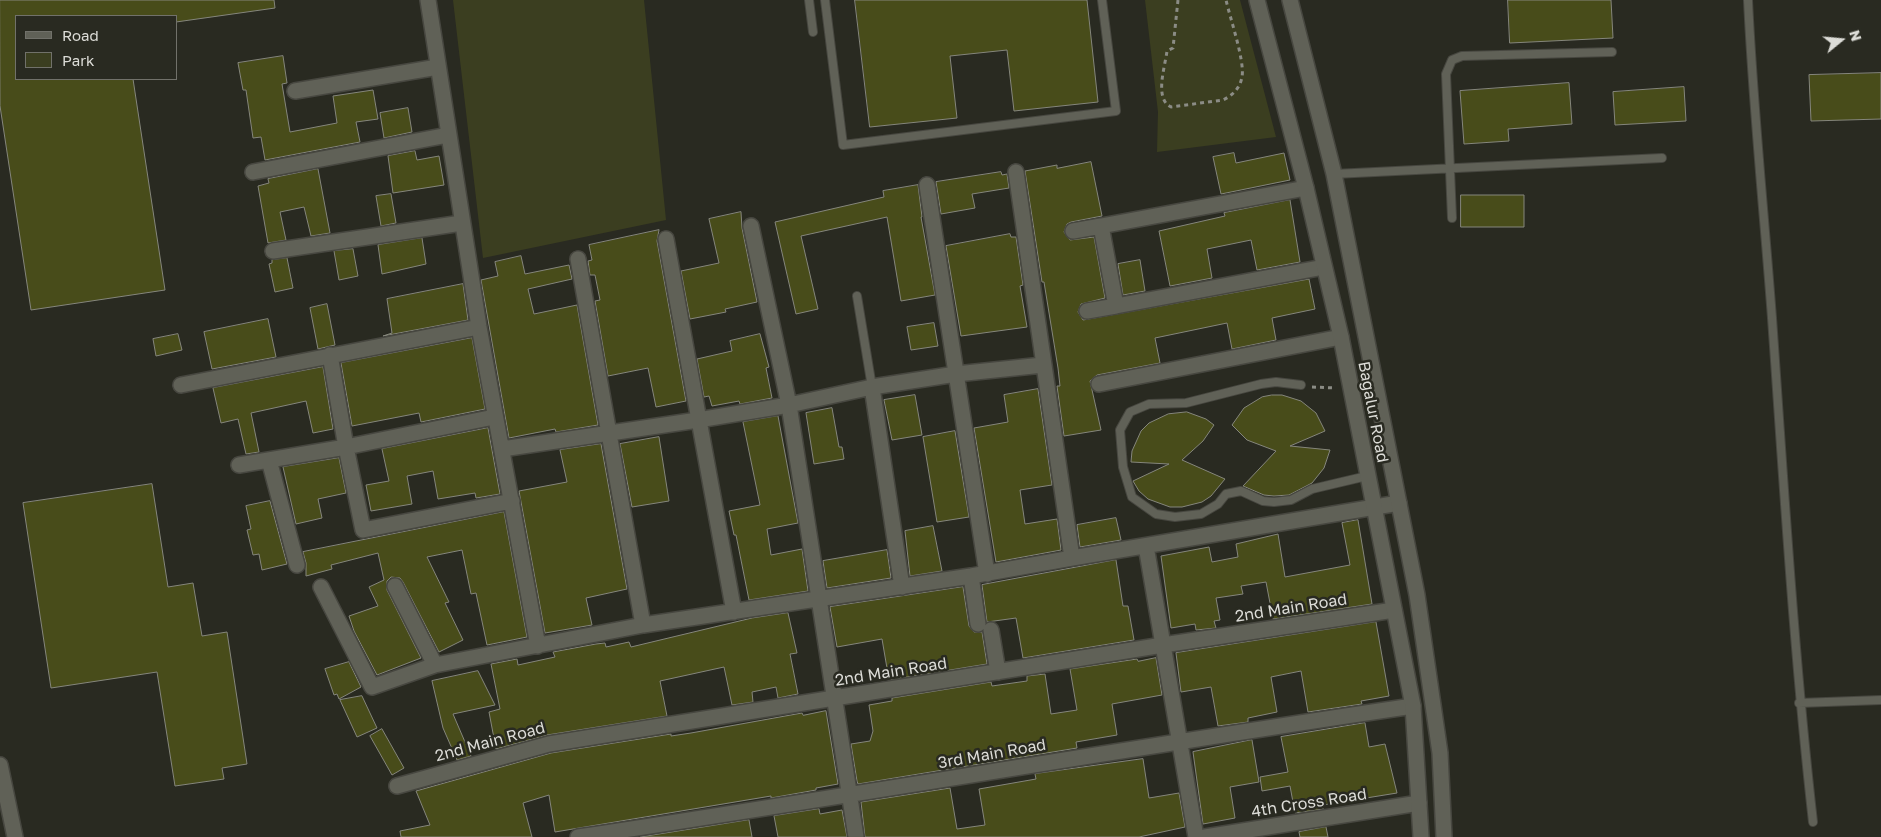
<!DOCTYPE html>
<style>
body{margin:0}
#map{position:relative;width:1881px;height:837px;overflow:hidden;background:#292a21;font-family:"Golos Text",sans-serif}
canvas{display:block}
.legend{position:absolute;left:15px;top:15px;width:162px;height:65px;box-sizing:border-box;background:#292a21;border:1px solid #71716a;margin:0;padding:6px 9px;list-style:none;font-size:15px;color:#dcdcd7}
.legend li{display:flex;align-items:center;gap:10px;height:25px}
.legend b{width:25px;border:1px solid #71716a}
.north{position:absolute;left:1816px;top:15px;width:50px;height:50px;-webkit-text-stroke:4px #292a21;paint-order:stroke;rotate:73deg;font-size:14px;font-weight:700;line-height:20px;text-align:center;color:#dcdcd7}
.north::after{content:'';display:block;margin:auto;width:18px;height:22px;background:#dcdcd7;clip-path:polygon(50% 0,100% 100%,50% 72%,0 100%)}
</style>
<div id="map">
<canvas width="1881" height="837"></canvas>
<ul class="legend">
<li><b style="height:6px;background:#606157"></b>Road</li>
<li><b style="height:14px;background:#3b3e20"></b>Park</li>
</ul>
<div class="north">N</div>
</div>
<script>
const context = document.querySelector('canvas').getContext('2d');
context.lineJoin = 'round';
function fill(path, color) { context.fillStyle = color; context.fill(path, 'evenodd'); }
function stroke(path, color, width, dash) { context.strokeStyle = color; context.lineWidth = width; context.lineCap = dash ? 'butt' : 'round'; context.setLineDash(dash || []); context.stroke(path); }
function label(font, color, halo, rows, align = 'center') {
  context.font = font + ' "Golos Text",sans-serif'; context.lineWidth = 5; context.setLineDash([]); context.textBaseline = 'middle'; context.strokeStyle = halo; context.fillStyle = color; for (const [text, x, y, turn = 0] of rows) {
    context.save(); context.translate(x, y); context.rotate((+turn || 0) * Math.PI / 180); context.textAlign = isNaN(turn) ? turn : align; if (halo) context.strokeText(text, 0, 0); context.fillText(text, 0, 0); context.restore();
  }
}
fill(new Path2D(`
 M453 0H644L666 220 483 258Z
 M1145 0H1240L1276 137 1157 152 1158 112Z`), '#3b3e20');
const building = new Path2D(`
 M0 0H274L275 8 176 22V16H16V79H133L165 290 31 310 0 106Z
 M855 0H1087L1098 102 1014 111 1007 50 950 56 957 118 870 127Z
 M1508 0H1611L1613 38 1510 43Z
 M283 56 287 83 282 84 290 132 337 123 333 96 373 90 378 119 356 122 360 142 265 160 261 137 253 138 246 90H243L238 63Z
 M1881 73V119L1811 121 1809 75Z
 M1569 83 1572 124 1508 129 1509 141 1464 144 1460 91Z
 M1684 87 1686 121 1615 125 1613 92Z
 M408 108 412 132 384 138 380 113Z
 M415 151 417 160 439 156 444 185 393 193 388 156Z
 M1234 153 1236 163 1284 153 1290 180 1221 194 1213 157Z
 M1091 162 1102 216 1071 222 1067 224 1064 232 1070 240 1094 237 1105 298 1081 304 1078 312 1083 320 1309 279 1315 309 1272 318 1276 340 1232 349 1227 323 1155 338 1160 363 1097 375 1090 381 1101 430 1064 436 1057 386H1060L1058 368 1044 282H1042L1025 171 1057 165V168Z
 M318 169 330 233 311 236 304 207 280 212 286 240 268 243 258 186 269 183 268 179Z
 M1001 172 1002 175 1007 174 1009 188 972 194 975 208 941 214 936 182Z
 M918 185 922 217H921L935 295 901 301 887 217 801 236 818 309 796 314 775 222 884 197 883 191Z
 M391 194 396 223 381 226 376 196Z
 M1461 195H1524V227H1461Z
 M1290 200 1300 262 1257 270 1251 240 1207 249 1212 278 1170 286 1159 231 1225 216 1224 213Z
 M741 212 742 228 757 302 725 309 726 312 690 319 681 271 719 263 709 219Z
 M659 230 657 241 686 401 656 407 648 368 608 376 595 301 600 300 595 275H590L588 261 592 260 589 245Z
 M1010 234 1011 237H1016L1023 285 1020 286 1027 327 961 336 946 246Z
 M422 238 426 264 382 274 378 245Z
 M353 249 358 276 339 280 334 251Z
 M521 256 525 274 569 265 572 279 528 289 534 314 577 305 598 425 556 432 555 429 509 438 481 280 498 276 495 262Z
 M287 258 293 288 275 292 269 264 272 263V260Z
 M1140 260 1145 291 1123 295 1118 264Z
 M463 284 468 320 383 336 392 333 387 299Z
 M327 304 335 345 318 349 310 308Z
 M268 319 276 357 212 369 204 332Z
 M934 323 938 346 911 350 907 327Z
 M178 334 182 350 156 356 153 339Z
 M760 334 769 367 766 368 772 398 740 404 739 401 712 406 709 396 704 397 697 359 732 351 730 341Z
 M472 338 485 409 421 422 419 413 352 426 341 363Z
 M323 367 333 429 313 433 306 401 251 413 259 452 246 454 238 419 221 423 213 388Z
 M1038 389 1052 485 1020 490 1025 524 1057 519 1061 550 996 562 974 428 1008 422 1004 395Z
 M915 395 922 435 892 440 884 400Z
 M1272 395H1282L1301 401 1316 413 1325 431 1290 446 1330 450 1324 468 1312 483 1289 495 1274 496 1264 495 1243 486 1276 451 1247 440 1232 425 1244 408 1262 397Z
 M832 408 839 447H842L844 459 814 464 806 413Z
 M1187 412 1206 419 1214 425 1203 441 1182 460 1225 479 1211 496 1202 502 1182 507H1170L1148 499 1139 491 1133 481 1169 464 1131 462 1132 451 1141 431 1149 423 1168 414Z
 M778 416 798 523 767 529 771 555 802 549 808 591 749 600 736 535H734L729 511 760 505 743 422Z
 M488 428 500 494 476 498 475 493 438 499 433 471 407 476 412 504 371 511 366 485 389 481 382 449Z
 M955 431 969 517 937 522 923 437Z
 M659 437 669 501 632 507 620 444Z
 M601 444 627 589 586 598 592 625 545 633 519 491 567 482 560 450Z
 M339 458 346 493 318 499 322 518 296 524 283 467Z
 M152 484 168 587 193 583 202 636 227 632 247 764 222 768 224 779 175 786 157 672 51 688 23 503Z
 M270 501 287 564 262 570 259 554 253 555 247 530 251 529 246 506Z
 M504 512 527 637 487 645 476 593 471 594 462 550 427 557 449 602 445 603 463 640 439 652 403 582 400 578 391 577 387 581V590L421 658 377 675 354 631 349 616 378 606 369 587 384 580 378 553 331 565 332 569 306 576V563L303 552Z
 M1116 518 1121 540 1080 547 1077 525Z
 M1358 520 1372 604 1273 619 1266 582 1241 586 1243 594 1216 598 1220 620 1214 621 1216 628 1196 630 1195 624 1171 628 1161 556 1209 547 1212 562 1238 557 1236 544 1278 534 1285 577 1350 565 1342 523Z
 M933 526 942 571 910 576 905 531Z
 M887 550 891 578 827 588 823 561Z
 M1116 560 1123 606H1128L1134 640 1023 658 1016 618 987 622 982 585Z
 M963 587 969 626 974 632H982L987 664 889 680 882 639 837 647 830 607Z
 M788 613 797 653 790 654 798 694 778 698 776 687 752 692 753 702 732 705 724 667 660 681 667 716 547 735 496 749 489 712 500 709 491 664 517 659 518 665 555 657 553 652 596 644 605 643 606 647 629 642 631 647 752 618Z
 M1376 622 1389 696 1361 701 1362 704 1308 712 1301 671 1271 677 1277 712 1248 718V722L1218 726 1211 687 1181 692 1176 653Z
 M1156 658 1162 695 1112 704 1117 735 1076 742 1077 748 858 784 857 781 851 744 870 741 873 731 869 705 892 701V698L991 682 992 686 1027 681V676L1045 674 1051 714 1077 710 1070 669 1137 659 1138 661Z
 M349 662 361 687 339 699 337 694 334 695 325 669Z
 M478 671 495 705 453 714 471 756 457 760 443 728 432 681Z
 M362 696 377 728 357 737 340 700Z
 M826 711 838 784 816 788V790L771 798V796L555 832 549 795 523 803 532 837H401L400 831 430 825 416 791 551 753 671 734V736L691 733 802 713 803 715Z
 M1365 723 1369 747 1385 744 1397 793 1323 805V809L1295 813 1290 786 1262 791 1260 777 1288 772 1281 737Z
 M382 729 404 768 392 775 370 736Z
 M1252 740 1259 782 1230 787 1235 818 1203 824 1193 752Z
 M1143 759 1149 798 1179 793 1185 827 1139 837H865L861 802 950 788 957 829 985 825 979 789 1036 779 1035 774Z
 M819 809 820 814 842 810 847 837H778L774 816Z
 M749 820 752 837H640L684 830Z
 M1326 827 1328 837H1300L1299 832Z`);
fill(building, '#484c1a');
stroke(building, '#85867c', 1);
const service = new Path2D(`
 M809 0 813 32
 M825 0 843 145 1116 111 1102 0
 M1748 0C1753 106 1764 212 1772 318 1784 487 1794 655 1813 822
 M1334 174 1662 158
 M1452 218 1446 74 1452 60 1462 56 1612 52
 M857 296 872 387
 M1301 385 1276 382 1261 384 1186 403 1149 404 1130 412 1120 430 1123 467 1132 497 1156 514 1175 517 1201 514 1218 504 1226 494 1241 491 1263 501 1274 502 1291 500 1312 489 1367 476
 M1799 703 1881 700`);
const minor = new Path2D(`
 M428 0 479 327 538 646
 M295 91 438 67
 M253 172 448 135
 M1016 172 1072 558 1399 503
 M927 185 987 574
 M1306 188 1101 226 1116 306 1324 267
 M751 226 789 405 856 837
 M1073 231 1101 226
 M666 239 734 612
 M273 251 462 223
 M578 259 643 625
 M1087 311 1116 306
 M1099 384 1341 337
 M181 385 479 327
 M872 387 902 587
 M494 417 346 447 363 530 512 501
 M502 449 698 420 789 405 872 387 956 374 1043 365
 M269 460 297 565
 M239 465 346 447 330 355
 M1146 546 1196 837
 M971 576 978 624
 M395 586 435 665
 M321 587 372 687 435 665 643 625 971 576 1072 558
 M991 630 998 672
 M0 765 15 837
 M397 786 549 744 1163 645 1394 610
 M578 837C856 795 1134 747 1413 706
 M1205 837 1419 803`);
const secondary = new Path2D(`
 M1257 0 1306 188 1341 337 1413 706 1421 837
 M1290 0 1334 174 1417 595 1440 753 1444 837`);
stroke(service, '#474740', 10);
stroke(minor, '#474740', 18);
stroke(secondary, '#474740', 18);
stroke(new Path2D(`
 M1178 0 1173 48 1167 51C1165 67 1154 99 1171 107L1223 100C1233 95 1240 88 1242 77 1245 61 1230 18 1226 0
 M1312 387 1335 388`), '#8b8c85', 3, [4, 4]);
stroke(service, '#606157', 8);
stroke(minor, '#606157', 15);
stroke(secondary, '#606157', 15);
label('16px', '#dcdcd7', '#292a21', [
 ["Bagalur Road",1373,412,79],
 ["2nd Main Road",1291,608,-9],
 ["2nd Main Road",891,672,-9],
 ["2nd Main Road",490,742,-15],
 ["3rd Main Road",992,754,-10],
 ["4th Cross Road",1309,803,-9]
]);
</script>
